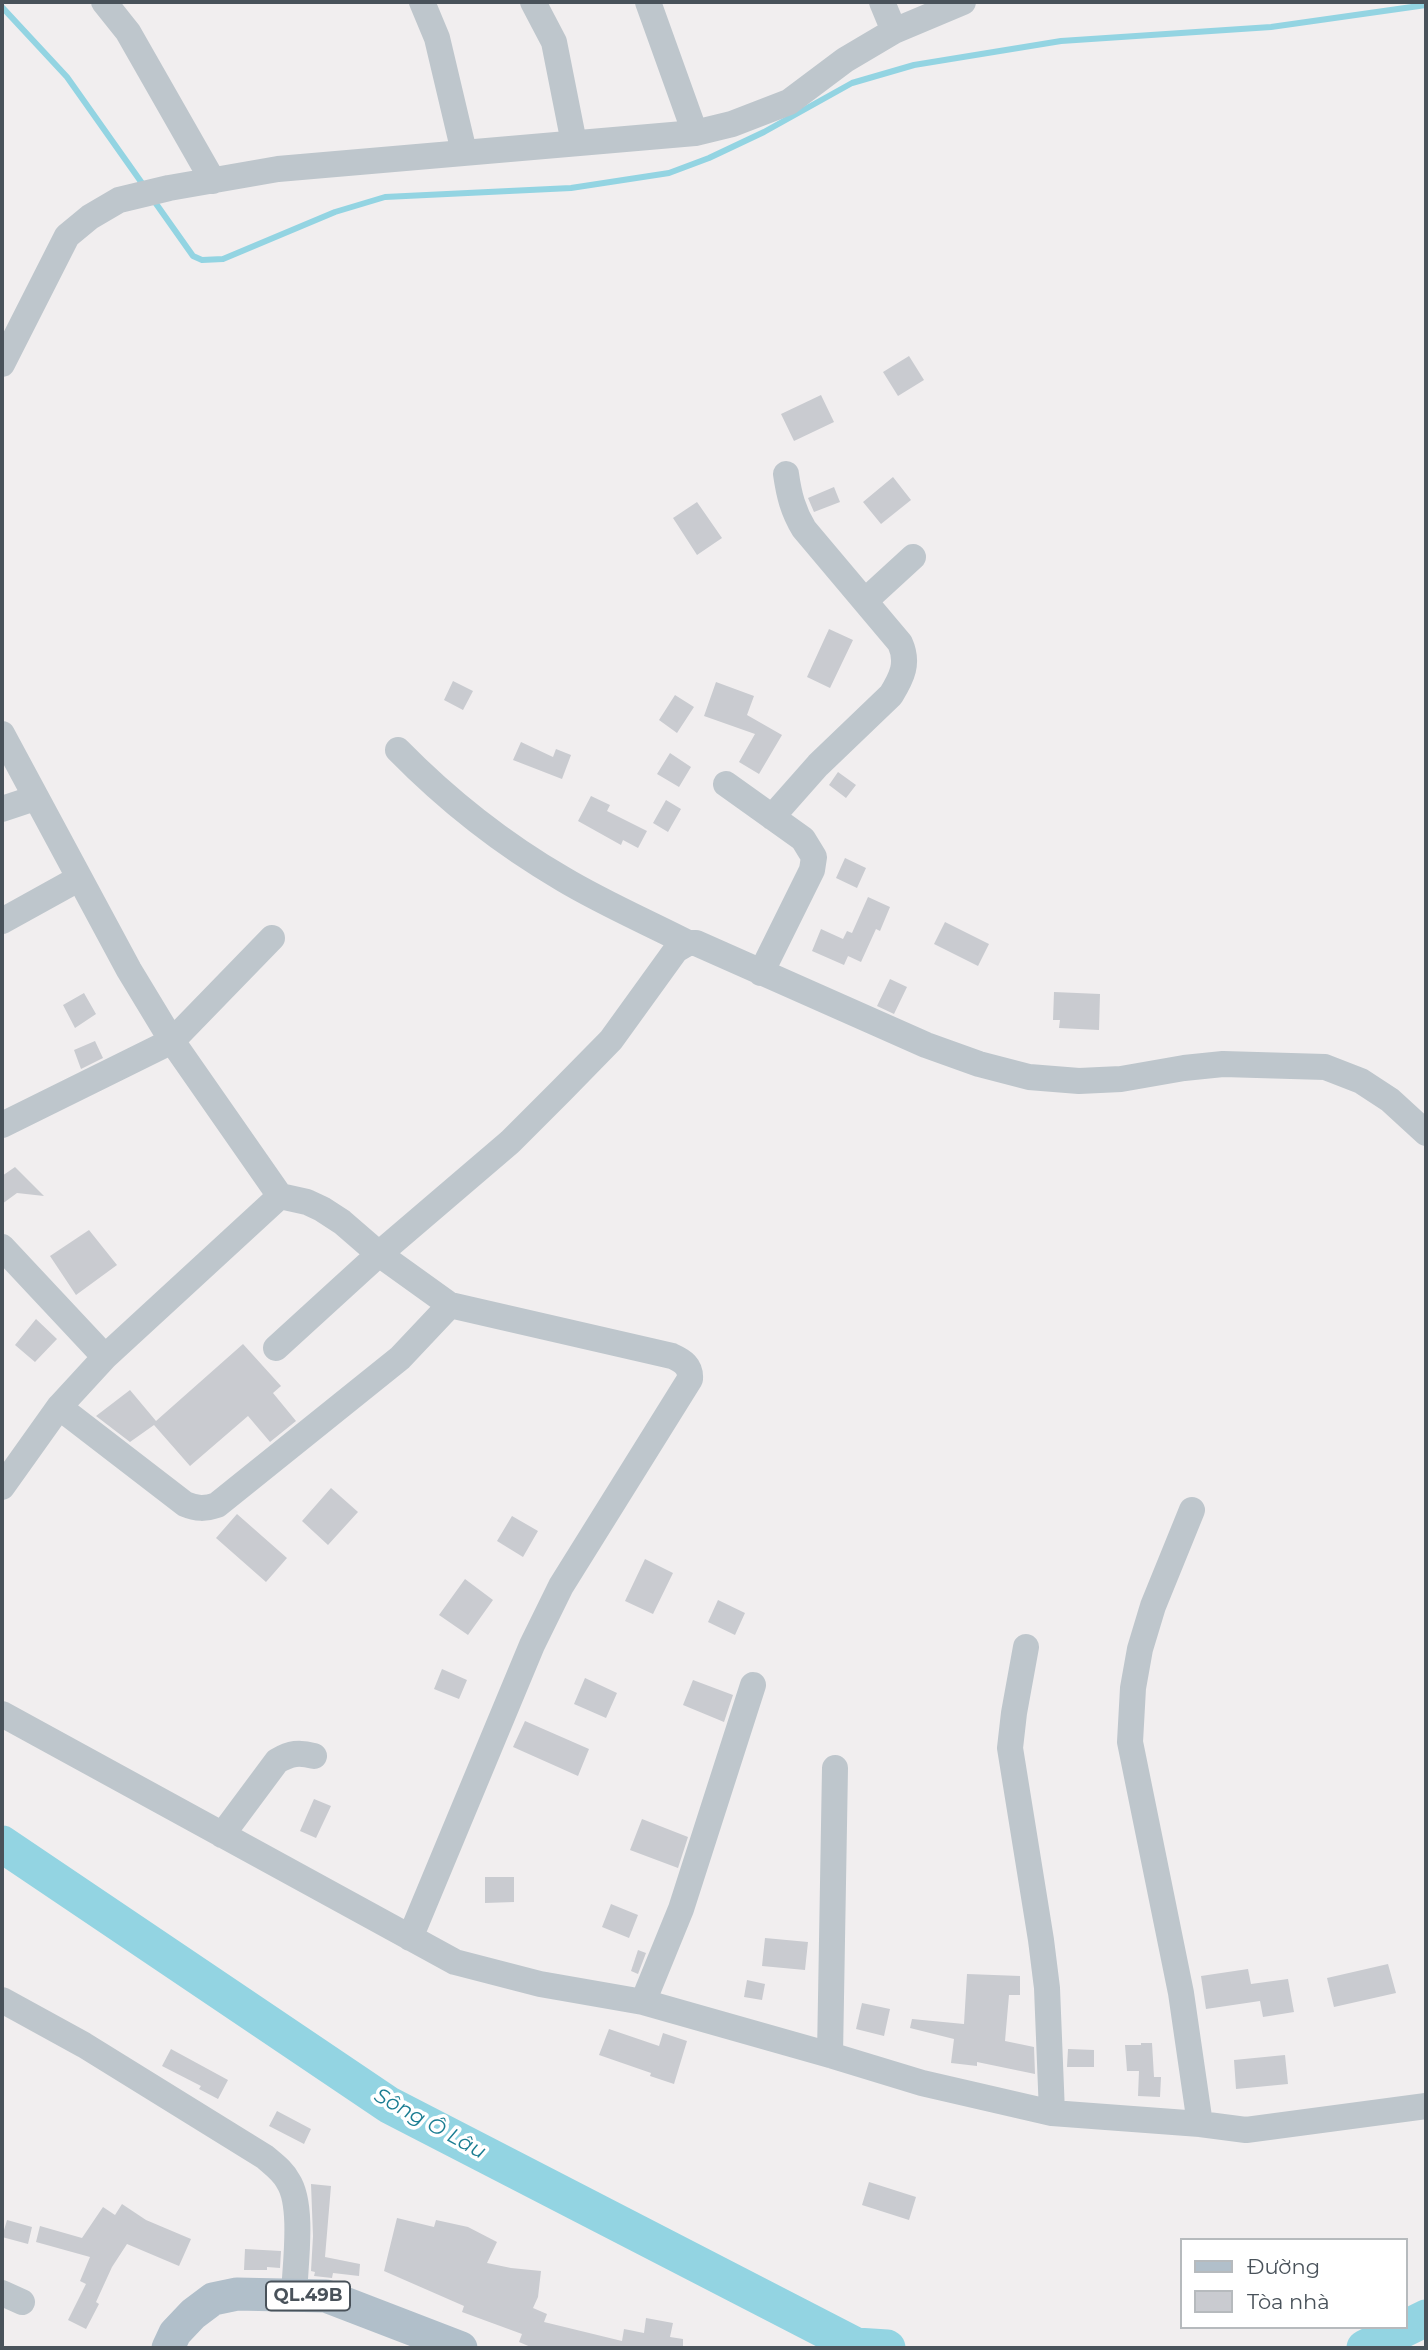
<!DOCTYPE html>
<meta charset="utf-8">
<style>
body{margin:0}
#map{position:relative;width:1428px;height:2350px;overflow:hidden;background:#f1eeef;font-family:Montserrat,sans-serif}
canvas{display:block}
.frame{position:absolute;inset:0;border:4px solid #49525a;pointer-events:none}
.legend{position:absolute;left:1180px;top:2238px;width:228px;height:91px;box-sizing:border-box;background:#fff;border:2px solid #b6babd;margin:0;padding:9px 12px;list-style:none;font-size:21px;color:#49525a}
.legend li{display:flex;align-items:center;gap:14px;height:35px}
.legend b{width:35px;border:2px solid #b6babd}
</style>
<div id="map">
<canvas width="1428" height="2350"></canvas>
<div class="frame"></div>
<ul class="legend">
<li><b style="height:9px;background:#b1bfca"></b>Đường</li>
<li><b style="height:19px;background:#c9cbd0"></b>Tòa nhà</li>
</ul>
</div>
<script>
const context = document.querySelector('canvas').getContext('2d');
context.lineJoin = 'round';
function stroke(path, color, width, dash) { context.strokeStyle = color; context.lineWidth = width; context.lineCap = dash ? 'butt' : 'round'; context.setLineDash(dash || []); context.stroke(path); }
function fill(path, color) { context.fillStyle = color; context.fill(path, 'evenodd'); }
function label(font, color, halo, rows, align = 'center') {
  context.font = font + ' Montserrat,sans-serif'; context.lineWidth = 7; context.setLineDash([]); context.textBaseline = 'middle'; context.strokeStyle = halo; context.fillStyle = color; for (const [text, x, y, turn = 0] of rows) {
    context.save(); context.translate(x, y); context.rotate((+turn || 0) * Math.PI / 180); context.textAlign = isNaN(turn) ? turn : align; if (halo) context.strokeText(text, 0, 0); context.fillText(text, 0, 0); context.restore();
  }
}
stroke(new Path2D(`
 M2 7 67 77 144 186
 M152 198 193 256 202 260 223 259 335 212 385 197 571 188 669 173 709 158 764 132 852 83 914 65 1061 41 1271 27 1426 5`), '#93d4e2', 6);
stroke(new Path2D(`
 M2 1844 389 2105 856 2346 887 2348
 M1365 2348 1426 2318`), '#93d4e2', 37);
fill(new Path2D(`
 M909 356 924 380 898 396 883 372Z
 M821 395 834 422 794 441 781 414Z
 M893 477 911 500 881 524 863 502Z
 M834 487 840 502 814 512 808 498Z
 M697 502 722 538 697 555 673 518Z
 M829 629 853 640 830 688 807 677Z
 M453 681 473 691 463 710 444 700Z
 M716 682 754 696 747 715 782 735 759 774 739 762 755 734 704 716Z
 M675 695 694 707 677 733 659 720Z
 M521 742 553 757 556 749 571 755 562 779 513 760Z
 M670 753 691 767 679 787 657 774Z
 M838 772 856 785 846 798 829 785Z
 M591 796 610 805 607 811 647 831 638 848 623 840 621 845 578 821Z
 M666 800 681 809 668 832 653 823Z
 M845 858 866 868 857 888 836 878Z
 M868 897 890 907 880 931 876 929 861 962 848 956 844 965 812 951 821 929 843 939 847 931 852 933Z
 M945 922 989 944 978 966 934 944Z
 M890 979 907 987 894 1014 877 1006Z
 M1054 992 1100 994 1099 1030 1059 1028 1060 1020H1053Z
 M84 993 96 1014 75 1028 63 1005Z
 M95 1041 103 1058 81 1069 74 1050Z
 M15 1167 44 1196 17 1193 2 1204V1176Z
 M89 1230 117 1265 76 1295 50 1256Z
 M36 1319 57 1339 35 1362 15 1345Z
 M243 1344 281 1386 273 1393 296 1421 270 1442 248 1416 190 1466 154 1425 130 1442 96 1416 130 1390 156 1421Z
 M331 1488 358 1512 328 1545 302 1521Z
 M237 1514 287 1558 266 1582 216 1538Z
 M512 1516 538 1531 523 1557 497 1541Z
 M645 1559 673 1573 653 1614 625 1601Z
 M465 1579 493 1600 468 1635 439 1615Z
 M718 1600 745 1613 735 1635 708 1622Z
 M442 1669 467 1680 459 1699 434 1689Z
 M585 1678 617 1693 606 1718 574 1704Z
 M693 1680 733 1695 724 1722 683 1705Z
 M525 1721 589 1749 578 1776 513 1747Z
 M314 1799 331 1806 316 1838 300 1831Z
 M642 1819 688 1837 678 1868 630 1850Z
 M485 1877H514V1902L485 1903Z
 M611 1904 638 1915 629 1938 602 1927Z
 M765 1938 808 1942 805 1970 762 1966Z
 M638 1950 646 1953 638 1974 631 1971Z
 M1388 1964 1396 1993 1334 2007 1327 1978Z
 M1248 1969 1251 1984 1288 1979 1294 2012 1263 2017 1260 2001 1206 2009 1201 1976Z
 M967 1974 1020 1976V1995H1009L1005 2041 1034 2047 1035 2074 977 2062V2066L951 2063 954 2039 910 2028 912 2019 964 2024Z
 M747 1980 765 1984 762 2000 744 1997Z
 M862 2003 890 2009 884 2036 856 2029Z
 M609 2029 659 2046 663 2033 687 2041 674 2084 650 2076 651 2073 599 2055Z
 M1141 2043H1152L1154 2077H1161L1160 2097 1138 2096 1139 2071H1127L1125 2045H1141Z
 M171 2049 228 2080 218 2099 199 2089 201 2086 162 2066Z
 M1068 2049 1094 2050V2067H1067Z
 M1285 2055 1288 2084 1236 2089 1234 2060Z
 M277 2111 311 2129 304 2144 269 2126Z
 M869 2182 916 2197 909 2220 862 2205Z
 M311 2184 331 2186 325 2257 360 2264 359 2276 333 2273 332 2278 314 2276 315 2272 311 2271 313 2236Z
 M122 2204 146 2220 191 2239 179 2266 127 2244 112 2267 96 2302 99 2304 86 2329 68 2320 86 2284 80 2281 90 2257 36 2242 40 2226 82 2238 103 2207 115 2215Z
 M397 2218 434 2227 436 2220 468 2227 497 2242 487 2263 511 2268 541 2271 538 2297 533 2308 547 2314 544 2322 622 2341 624 2329 644 2333 646 2318 673 2323 670 2337 683 2339V2348H533L519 2342 522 2334 462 2312 464 2306 384 2271Z
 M7 2220 32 2227 28 2244 2 2237Z
 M245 2249 281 2251 280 2268 267 2267V2270H244Z`), '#c9cbd0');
stroke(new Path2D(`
 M104 2 128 32 213 181
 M422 2 437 38 464 152
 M533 2 554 42 574 143
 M648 2 695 133
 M882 2 894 31
 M2 364 67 236 90 217 119 200 169 188 278 169 695 133 732 124 789 102 845 60 894 31 963 2
 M865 601 913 557
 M2 734 129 970 172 1041 280 1196 105 1357 59 1407 2 1487
 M398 750C447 800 503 844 563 879 603 903 647 922 688 943
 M726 784 803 839 814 857 812 870 761 973
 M2 809 35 798
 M772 817 818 765 891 695C902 677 909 663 900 643L804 529C793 511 789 495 786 474
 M2 921 78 879
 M2 1125 172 1041 272 938
 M280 1196 307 1202 322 1209 342 1222 379 1254 450 1305 672 1356C683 1361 691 1366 690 1379L561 1586 532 1645 410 1938
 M2 1247 105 1357
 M276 1348 379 1254 510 1142 562 1090 611 1040 676 950 688 943H696L926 1045 979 1064 1029 1077 1079 1081 1121 1079 1184 1068 1223 1064 1325 1067 1361 1081 1390 1100 1426 1133
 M59 1407 185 1504C197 1509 205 1509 217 1505L400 1358 450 1305
 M1192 1510 1153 1606 1140 1649 1133 1688 1130 1742 1181 1993 1200 2124
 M1026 1647 1014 1713 1010 1748 1041 1940 1047 1988 1052 2113
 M2 1714 455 1962 540 1984 643 2002 830 2055 922 2083 1052 2113 1200 2124 1246 2130 1426 2106
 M222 1835 277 1761C291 1753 299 1752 314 1756
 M2 2000 84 2045 265 2157C273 2164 283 2171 288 2181 304 2205 295 2266 294 2295
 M643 2002 681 1909 753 1685
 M830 2055 835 1768
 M2 2293 22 2302`), '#bec6cc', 26);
stroke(new Path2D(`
 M168 2348 175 2333 193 2314 213 2299 237 2294 326 2296 461 2348`), '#b1bfca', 33);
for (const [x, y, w] of [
 [308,2296,84]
]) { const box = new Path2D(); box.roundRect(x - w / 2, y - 14.5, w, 29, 5); context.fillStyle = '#fff'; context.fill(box); stroke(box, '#49525a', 2); }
label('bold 18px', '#49525a', null, [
 ["QL.49B",308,2296]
]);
label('italic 21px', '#1b7d92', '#fff', [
 ["Sông Ô Lâu",430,2124,29]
]);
</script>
